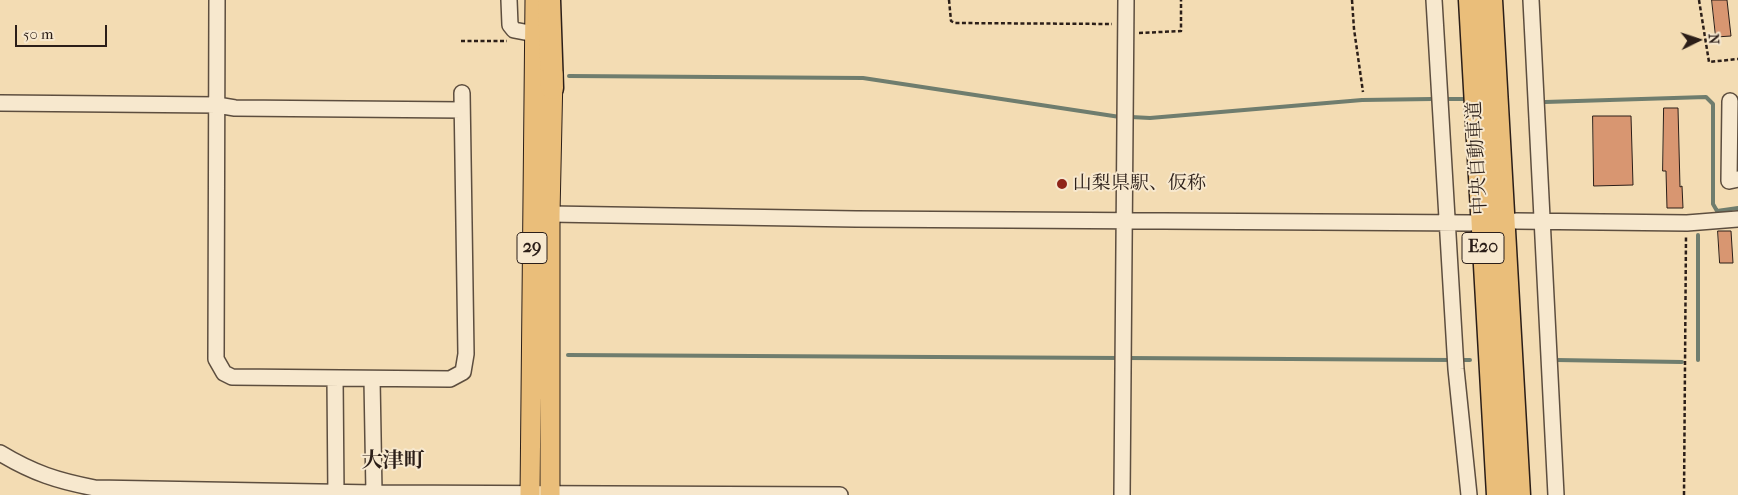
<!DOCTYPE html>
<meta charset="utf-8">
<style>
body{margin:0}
#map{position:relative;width:1738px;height:495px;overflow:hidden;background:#f3dcb3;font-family:"IM FELL French Canon",serif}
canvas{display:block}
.north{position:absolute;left:1673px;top:15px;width:50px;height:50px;-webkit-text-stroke:4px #f7e8ce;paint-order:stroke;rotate:86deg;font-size:14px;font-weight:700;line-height:20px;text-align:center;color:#2b1e18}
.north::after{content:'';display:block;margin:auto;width:18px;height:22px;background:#2b1e18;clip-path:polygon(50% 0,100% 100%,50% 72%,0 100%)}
.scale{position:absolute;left:15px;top:25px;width:92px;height:22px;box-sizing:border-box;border:2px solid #2b1e18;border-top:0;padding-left:6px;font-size:15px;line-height:18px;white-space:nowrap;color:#2b1e18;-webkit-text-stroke:4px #f7e8ce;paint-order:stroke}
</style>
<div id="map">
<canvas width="1738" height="495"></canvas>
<div class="north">N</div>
<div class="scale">50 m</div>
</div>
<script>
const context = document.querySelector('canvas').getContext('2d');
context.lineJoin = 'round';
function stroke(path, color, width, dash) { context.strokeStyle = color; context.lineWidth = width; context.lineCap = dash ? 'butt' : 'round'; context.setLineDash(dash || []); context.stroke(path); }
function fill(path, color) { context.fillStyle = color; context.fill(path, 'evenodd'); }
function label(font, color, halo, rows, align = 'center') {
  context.font = font + ' "IM FELL French Canon","Noto Serif JP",serif'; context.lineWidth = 4; context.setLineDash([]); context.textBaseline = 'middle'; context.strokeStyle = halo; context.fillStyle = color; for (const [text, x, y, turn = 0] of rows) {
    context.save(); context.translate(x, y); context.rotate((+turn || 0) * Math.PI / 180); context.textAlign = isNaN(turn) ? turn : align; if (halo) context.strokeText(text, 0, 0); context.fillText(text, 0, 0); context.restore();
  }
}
stroke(new Path2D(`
 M569 76 863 78 1120 117
 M1446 99H1465
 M1545 102 1706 97 1713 104V204L1717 211 1738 208
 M1131 117 1150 118 1362 100 1432 99
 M568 355 1120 358
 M1127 358 1453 360
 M1460 360H1470
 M1556 360 1682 362
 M1698 360V235`), '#6f7d6e', 4);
const building = new Path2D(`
 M1712 0H1727L1731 36 1716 37Z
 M1664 108H1678L1680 187 1682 186 1683 208H1667L1666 171H1663Z
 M1593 116H1631L1633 185 1594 186Z
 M1718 231H1731L1733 263H1720Z`);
fill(building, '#d89671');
stroke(building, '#2b1e18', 1);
const minor = new Path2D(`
 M217 0 216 359 224 373 232 377 450 379 463 372 466 354 462 93
 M509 0 510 25 514 30 535 34
 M1434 0 1456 369 1469 495
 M1531 0 1556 495
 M1730 101 1729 181 1738 179
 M0 103 217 105 235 108 462 110
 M550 214 856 219 1471 223
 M1516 221 1687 223 1738 219
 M335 378 336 495
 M372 379 374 493
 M0 453C33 473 58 481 95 488L374 493 840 495
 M1122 495 1126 0`);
const major = new Path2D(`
 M530 495 535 0
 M550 495V214L553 74`);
const highway = new Path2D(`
 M549 0 552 88
 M1470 0 1498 495
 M1491 0 1519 495`);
stroke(minor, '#5d4e3f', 18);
stroke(major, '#2b1e18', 21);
stroke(highway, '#2b1e18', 25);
stroke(new Path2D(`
 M949 0 951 21 955 23 1112 24
 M1352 0 1354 29 1363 92
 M1699 0 1709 62 1738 59
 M1139 33 1181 31V0
 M461 41H507
 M1684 495 1686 235`), '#2b1e18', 2.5, [4, 2.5]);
stroke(minor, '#f7e8ce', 15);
stroke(major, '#eabe7a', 19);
stroke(highway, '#eabe7a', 22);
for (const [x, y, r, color] of [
 [1062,184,6,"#8f2418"]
]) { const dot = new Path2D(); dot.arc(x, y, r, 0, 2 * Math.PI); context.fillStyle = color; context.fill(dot); stroke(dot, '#f7e8ce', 2); }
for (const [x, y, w] of [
 [532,248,30],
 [1483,248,42]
]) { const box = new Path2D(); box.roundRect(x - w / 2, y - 15.5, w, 31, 4); context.fillStyle = '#f7e8ce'; context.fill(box); stroke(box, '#2b1e18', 1); }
label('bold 18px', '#2b1e18', null, [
 ["29",532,248],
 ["E20",1483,248]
]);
label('19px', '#2b1e18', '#f7e8ce', [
 ["中央自動車道",1478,158,-93]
]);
label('19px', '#2b1e18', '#f7e8ce', [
 ["山梨県駅、仮称",1073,184]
], 'left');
label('bold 21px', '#2b1e18', '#f7e8ce', [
 ["大津町",393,462]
]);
</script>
